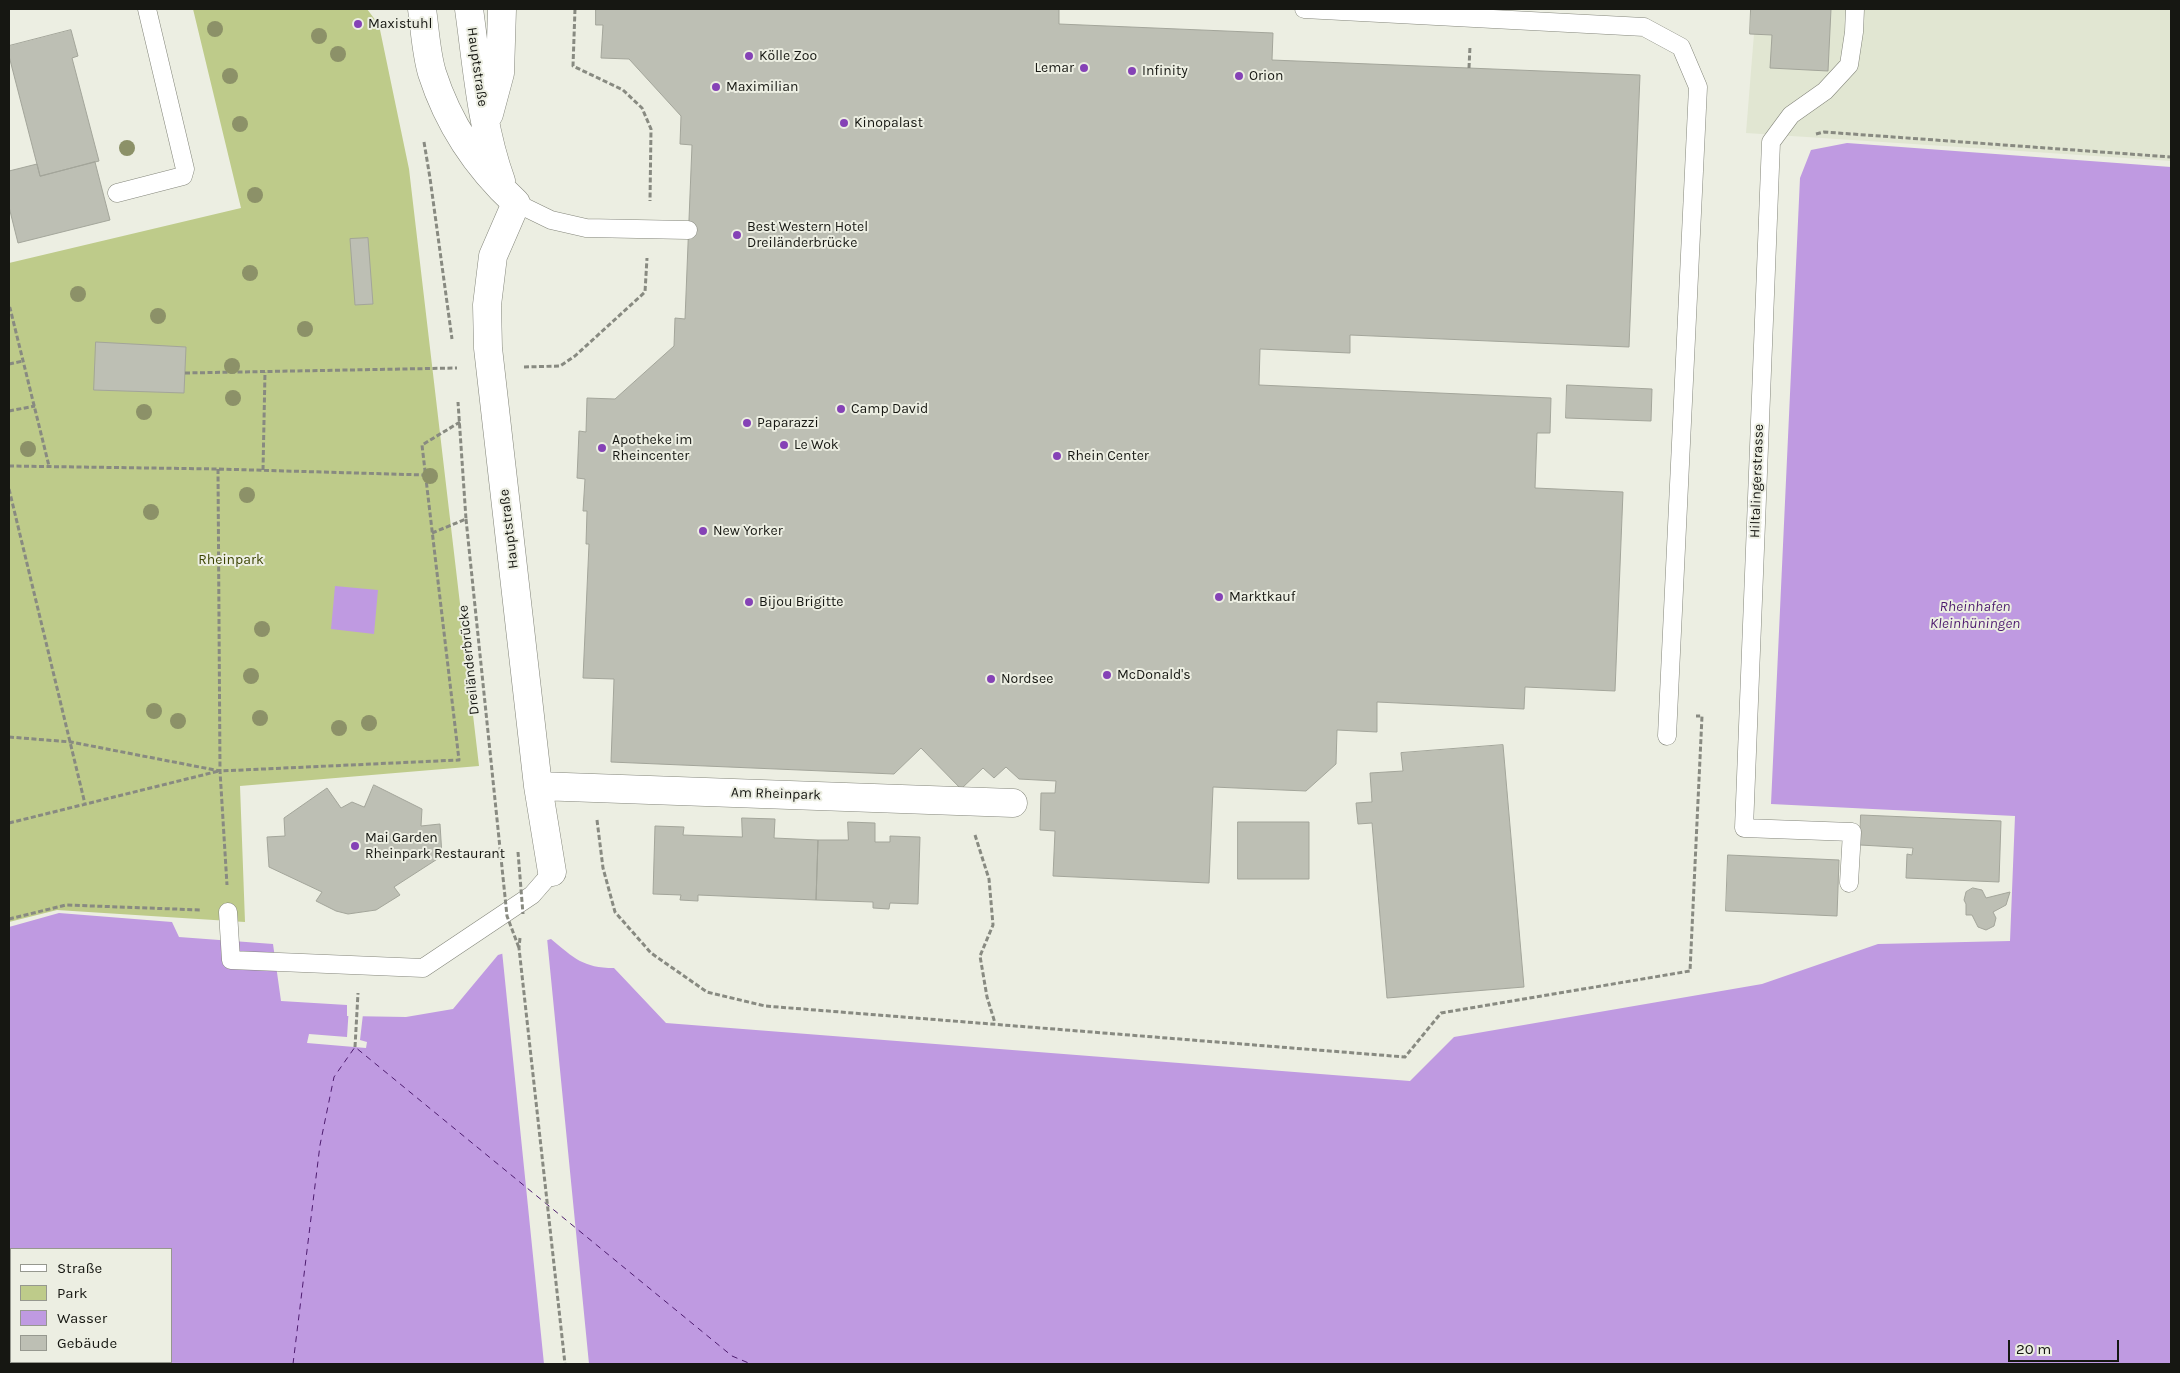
<!DOCTYPE html>
<meta charset="utf-8">
<style>
body{margin:0}
#map{position:relative;width:2180px;height:1373px;overflow:hidden;background:#eceee2;font-family:Karla,sans-serif}
canvas{display:block}
.frame{position:absolute;inset:0;border:10px solid #161712;pointer-events:none}
.legend{position:absolute;left:10px;top:1248px;width:162px;height:115px;box-sizing:border-box;background:#eceee2;border:1px solid #96988f;margin:0;padding:6px 9px;list-style:none;font-size:15px;color:#161712}
.legend li{display:flex;align-items:center;gap:10px;height:25px}
.legend b{width:25px;border:1px solid #96988f}
.scale{position:absolute;left:2008px;top:1340px;width:111px;height:22px;box-sizing:border-box;border:2px solid #161712;border-top:0;padding-left:6px;font-size:15px;line-height:18px;white-space:nowrap;color:#161712;-webkit-text-stroke:4px #eceee2;paint-order:stroke}
</style>
<div id="map">
<canvas width="2180" height="1373"></canvas>
<div class="frame"></div>
<ul class="legend">
<li><b style="height:6px;background:#fff"></b>Straße</li>
<li><b style="height:14px;background:#becb8a"></b>Park</li>
<li><b style="height:14px;background:#bf9ae1"></b>Wasser</li>
<li><b style="height:14px;background:#bdbfb4"></b>Gebäude</li>
</ul>
<div class="scale">20 m</div>
</div>
<script>
const context = document.querySelector('canvas').getContext('2d');
context.lineJoin = 'round';
function fill(path, color) { context.fillStyle = color; context.fill(path, 'evenodd'); }
function stroke(path, color, width, dash) { context.strokeStyle = color; context.lineWidth = width; context.lineCap = dash ? 'butt' : 'round'; context.setLineDash(dash || []); context.stroke(path); }
function label(font, color, halo, rows, align = 'center') {
  context.font = font + ' Karla,sans-serif'; context.lineWidth = 4; context.setLineDash([]); context.textBaseline = 'middle'; context.strokeStyle = halo; context.fillStyle = color; for (const [text, x, y, turn = 0] of rows) {
    context.save(); context.translate(x, y); context.rotate((+turn || 0) * Math.PI / 180); context.textAlign = isNaN(turn) ? turn : align; if (halo) context.strokeText(text, 0, 0); context.fillText(text, 0, 0); context.restore();
  }
}
fill(new Path2D(`
 M1756 9H2171V161L1746 133Z`), '#e1e6d2');
fill(new Path2D(`
 M193 9H367L379 25 409 169 479 766 240 786 245 922 57 910 9 922V263L241 208Z`), '#becb8a');
fill(new Path2D(`
 M1847 143 2171 167V1364H9V927L59 913 172 922 179 937 273 944 281 1001 347 1005V1016L406 1017 453 1009 498 955 551 939C574 958 583 968 614 968L666 1023 1410 1081 1454 1037 1762 984 1878 944 2010 941 2015 816 1771 804 1800 178 1811 150ZM11 1249H171V1362H11Z
 M335 586 378 590 374 634 331 629Z`), '#bf9ae1');
fill(new Path2D(`
 M547 938 589 1364H544L502 951Z
 M349 1006V1013L363 1014 360 1040 367 1042 366 1048 307 1043 309 1034 347 1037Z`), '#eceee2');
stroke(new Path2D(`
 M293 1364 320 1145 334 1077 355 1047 732 1356 751 1364`), '#4e1c6f', 1, [6, 5]);
const building = new Path2D(`
 M596 9H1059V24L1273 33 1272 60 1640 75 1629 347 1350 335V353L1260 349 1259 385 1551 398 1550 433H1537L1535 488 1623 492 1615 691 1525 687 1524 709 1377 702V732L1337 730 1336 764 1306 791 1213 787 1209 883 1053 876 1055 831 1040 830 1041 793H1055L1056 781 1019 779 1006 767 994 778 983 768 961 789 921 748 894 774 611 762 614 679 583 678 589 544H586L587 511H583L585 479 577 478 579 431 586 432 587 398 615 399 674 346 675 318 685 319 692 145 680 144 681 116 629 59 601 58 603 25H596Z
 M1751 9H1831L1828 71 1770 68 1772 35 1750 34Z
 M71 30 78 56 72 58 99 161 40 176 9 56V46Z
 M95 162 110 220 18 243 9 207V171L37 164 40 176Z
 M368 238 373 304 355 305 350 239Z
 M96 342 186 347 184 393 94 390Z
 M1567 385 1652 389 1651 421 1566 418Z
 M1503 745 1524 987 1387 998 1372 823 1358 824 1356 803 1372 802 1370 773 1403 771 1401 753Z
 M374 785 422 809 421 826 440 824 442 856 394 887 400 895 376 910 348 914 336 911 316 901 322 892 269 867 267 837 285 836 284 818 327 788 341 808 352 802 364 807Z
 M1861 815 2001 821 1999 882 1906 878 1907 854 1912 855 1913 848 1860 845Z
 M742 818 775 819 774 838 818 840 816 900 698 895V901L680 900 681 895 653 894 655 826 684 827 683 835 742 837Z
 M848 822 875 823V842H890V836L920 837 918 904 890 903 889 909 873 908V902L816 900 818 840H848Z
 M1238 822H1309V879H1238Z
 M1728 855 1839 860 1837 916 1726 911Z
 M1973 888 1982 890 1986 898 2010 892 2006 905 1993 912 1996 918 1994 926 1986 930 1978 927 1972 915H1966V904L1964 900 1966 892Z`);
fill(building, '#bdbfb4');
stroke(building, '#a3a59a', 1);
const lane = new Path2D(`
 M1304 9 1644 27 1681 47 1698 87 1667 736
 M117 193 183 176 185 169 147 9
 M516 203 551 220 586 228 688 230
 M1849 883 1852 832 1744 828 1771 142 1791 115 1825 91 1849 65 1854 32 1855 9
 M228 912 231 960 423 968 532 895 552 872`);
const street = new Path2D(`
 M422 9C425 30 426 53 432 73 448 123 477 167 516 203L493 256 487 305 488 348 538 786 552 872
 M469 9C477 66 481 126 501 181
 M489 114 500 73 502 9
 M538 786 1013 803`);
stroke(lane, '#84867b', 19);
stroke(street, '#84867b', 29);
stroke(new Path2D(`
 M575 9 573 66 623 90 642 108 651 129 650 201
 M1469 68 1470 46
 M1816 134 1824 132 2171 157
 M424 142 430 178 452 339
 M9 309 10 308 49 466
 M9 364 23 361
 M524 367 560 366 575 356 645 292 647 258
 M185 373 457 368
 M9 411 35 406
 M9 466 218 469 425 475
 M218 469 220 771 227 885
 M263 470 265 372
 M9 489 85 804
 M432 533 466 519 458 402
 M9 737 71 742 220 771 459 760 422 445 460 422
 M597 820 603 868 615 912 651 953 707 992 765 1006 1405 1057 1441 1013 1690 971 1702 716H1696
 M9 823 219 771
 M975 835 989 879 993 925 980 956 987 997 995 1023
 M9 919 66 905 201 910
 M520 938 519 948 565 1364
 M355 1047 358 993`), '#888a81', 3, [5, 2.5]);
stroke(lane, '#fff', 18);
stroke(street, '#fff', 28);
stroke(new Path2D(`
 M466 519 507 916 519 948
 M518 852 523 914`), '#888a81', 3, [5, 2.5]);
context.fillStyle = '#8c9168';
for (const [x, y] of [
 [215,29],
 [319,36],
 [338,54],
 [230,76],
 [240,124],
 [127,148],
 [255,195],
 [250,273],
 [78,294],
 [158,316],
 [305,329],
 [232,366],
 [233,398],
 [144,412],
 [28,449],
 [430,476],
 [247,495],
 [151,512],
 [262,629],
 [251,676],
 [154,711],
 [260,718],
 [178,721],
 [369,723],
 [339,728]
]) { context.beginPath(); context.arc(x, y, 8, 0, 2 * Math.PI); context.fill(); }
for (const [x, y, r, color] of [
 [358,24,5,"#8542b6"],
 [749,56,5,"#8542b6"],
 [1084,68,5,"#8542b6"],
 [1132,71,5,"#8542b6"],
 [1239,76,5,"#8542b6"],
 [716,87,5,"#8542b6"],
 [844,123,5,"#8542b6"],
 [737,235,5,"#8542b6"],
 [841,409,5,"#8542b6"],
 [747,423,5,"#8542b6"],
 [784,445,5,"#8542b6"],
 [602,448,5,"#8542b6"],
 [1057,456,5,"#8542b6"],
 [703,531,5,"#8542b6"],
 [1219,597,5,"#8542b6"],
 [749,602,5,"#8542b6"],
 [1107,675,5,"#8542b6"],
 [991,679,5,"#8542b6"],
 [355,846,5,"#8542b6"]
]) { const dot = new Path2D(); dot.arc(x, y, r, 0, 2 * Math.PI); context.fillStyle = color; context.fill(dot); stroke(dot, '#eceee2', 2); }
label('14px', '#161712', '#eceee2', [
 ["Maxistuhl",368,24],
 ["Kölle Zoo",759,56],
 ["Lemar",1074,68,"right"],
 ["Infinity",1142,71],
 ["Orion",1249,76],
 ["Maximilian",726,87],
 ["Kinopalast",854,123],
 ["Best Western Hotel",747,227],
 ["Dreiländerbrücke",747,243],
 ["Camp David",851,409],
 ["Paparazzi",757,423],
 ["Apotheke im",612,440],
 ["Rheincenter",612,456],
 ["Le Wok",794,445],
 ["Rhein Center",1067,456],
 ["New Yorker",713,531],
 ["Marktkauf",1229,597],
 ["Bijou Brigitte",759,602],
 ["McDonald's",1117,675],
 ["Nordsee",1001,679],
 ["Mai Garden",365,838],
 ["Rheinpark Restaurant",365,854]
], 'left');
label('14px', '#161712', '#eceee2', [
 ["Hauptstraße",477,67,82],
 ["Hiltalingerstrasse",1757,481,-88],
 ["Hauptstraße",509,529,-97],
 ["Dreiländerbrücke",469,660,-96],
 ["Am Rheinpark",776,794,2]
]);
label('14px', '#3d4504', '#eceee2', [
 ["Rheinpark",231,560]
]);
label('italic 15px', '#4e1c6f', '#eceee2', [
 ["Rheinhafen",1975,607],
 ["Kleinhüningen",1975,624]
]);
</script>
